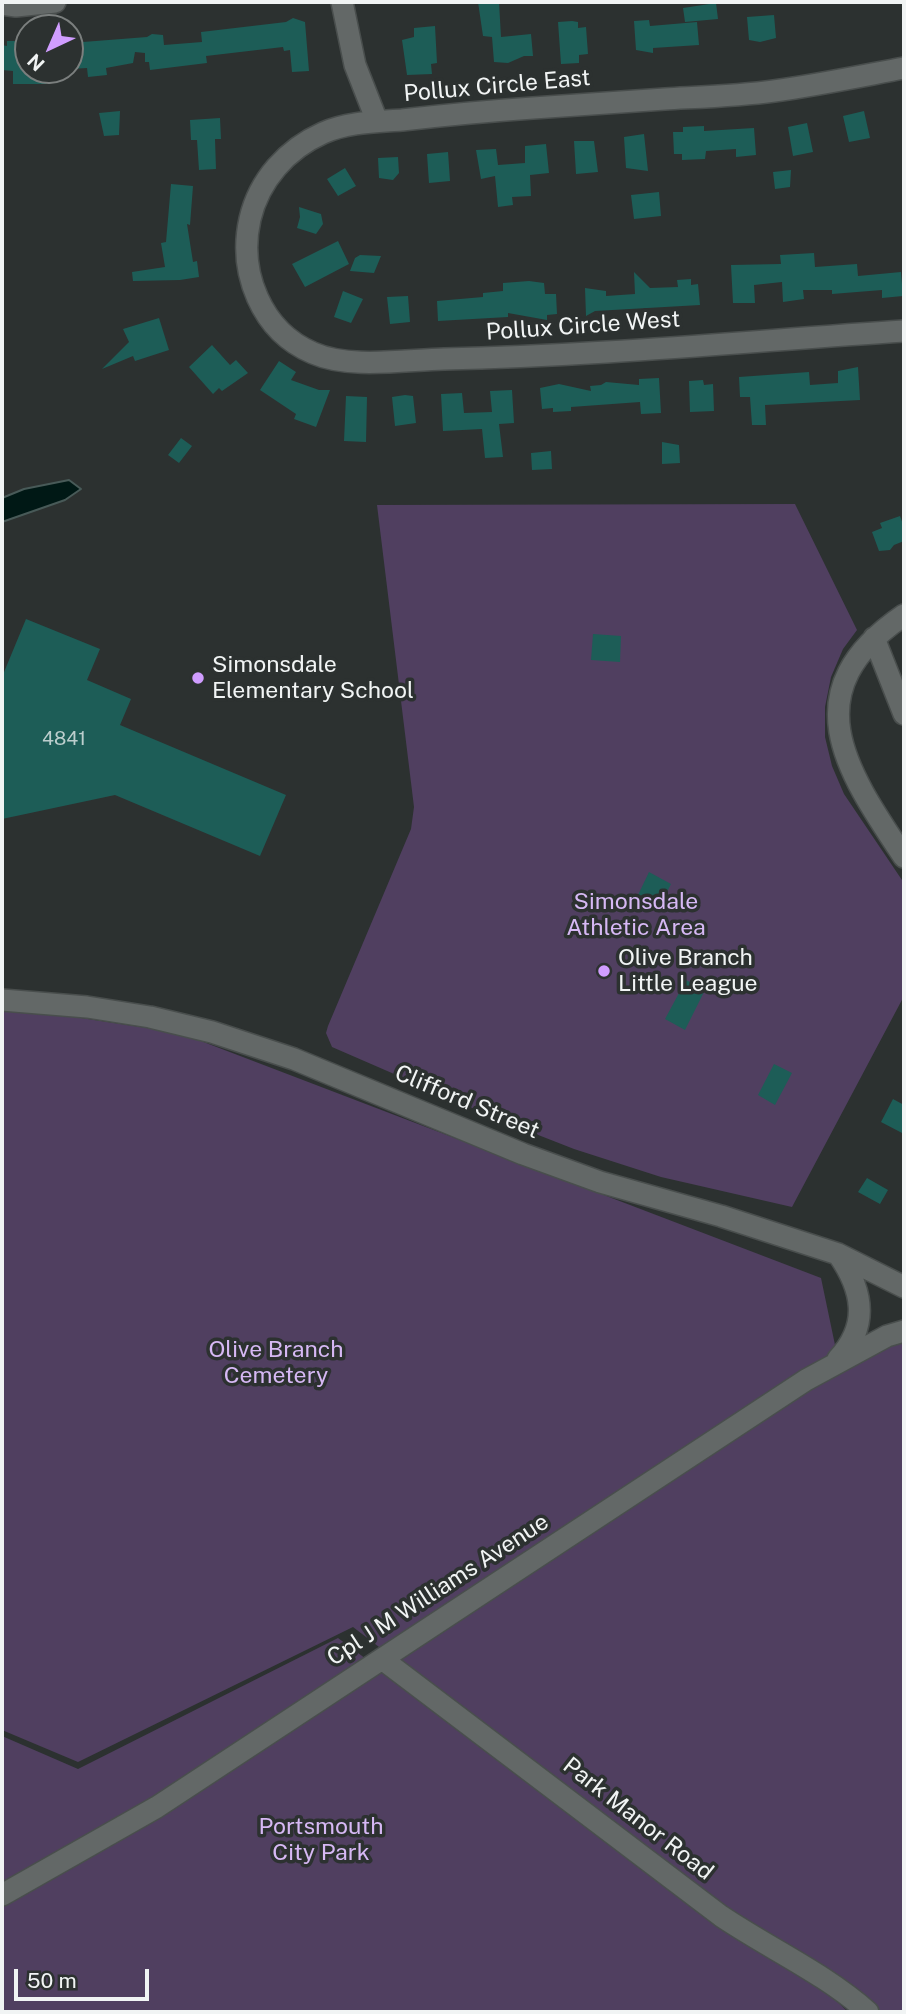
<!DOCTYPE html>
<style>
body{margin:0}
#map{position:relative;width:906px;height:2014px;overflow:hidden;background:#2c3130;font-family:"Public Sans",sans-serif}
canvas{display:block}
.frame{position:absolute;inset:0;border:4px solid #f1f4f4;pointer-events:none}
.north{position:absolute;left:14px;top:14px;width:70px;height:70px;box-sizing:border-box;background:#2c3130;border:2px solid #7b7f7e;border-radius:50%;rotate:224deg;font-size:19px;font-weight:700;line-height:28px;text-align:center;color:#f1f4f4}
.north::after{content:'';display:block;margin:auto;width:24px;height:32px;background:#d09dff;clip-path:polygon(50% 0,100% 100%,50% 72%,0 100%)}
.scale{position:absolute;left:14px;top:1969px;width:135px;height:32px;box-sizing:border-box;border:4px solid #f1f4f4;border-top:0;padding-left:9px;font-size:21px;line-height:24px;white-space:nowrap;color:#f1f4f4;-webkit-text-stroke:5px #2c3130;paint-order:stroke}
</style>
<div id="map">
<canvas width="906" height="2014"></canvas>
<div class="frame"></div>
<div class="north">N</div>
<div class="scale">50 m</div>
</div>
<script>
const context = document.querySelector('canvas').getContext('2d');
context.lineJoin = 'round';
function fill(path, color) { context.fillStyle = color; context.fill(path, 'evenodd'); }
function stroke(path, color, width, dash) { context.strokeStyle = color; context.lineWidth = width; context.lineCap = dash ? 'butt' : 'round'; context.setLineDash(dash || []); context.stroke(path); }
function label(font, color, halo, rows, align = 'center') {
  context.font = font + ' "Public Sans",sans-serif'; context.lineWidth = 7; context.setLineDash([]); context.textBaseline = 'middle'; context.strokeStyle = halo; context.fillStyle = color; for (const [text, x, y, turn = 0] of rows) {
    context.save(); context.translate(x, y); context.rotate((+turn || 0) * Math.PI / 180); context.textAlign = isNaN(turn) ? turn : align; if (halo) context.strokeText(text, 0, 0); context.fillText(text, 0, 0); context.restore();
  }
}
fill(new Path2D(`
 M795 504 857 630 843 649 831 677 825 707V737L832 766 844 794 904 883V996L792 1207 661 1177 574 1149 500 1120 332 1047 326 1033 328 1026 411 829 414 807 377 505Z
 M22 1009 180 1033 821 1278 839 1364 904 1341V2012H873L750 1932 353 1627 78 1762 2 1730V1010Z
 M338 1638 734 1934 815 1980 848 2012H2V1736L78 1769Z`), '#503f60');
const water = new Path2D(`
 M69 480 81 489 65 500 2 522V498L24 489Z`);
fill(water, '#001815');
stroke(water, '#485a58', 2);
fill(new Path2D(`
 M478 2H499L501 37 531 34 533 56H524L508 63 494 62 492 37 483 36Z
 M716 3 718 19 685 22 683 8Z
 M774 15 776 38 760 42 749 40 747 17Z
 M293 18 305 22 309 71 292 72 290 50 284 51 283 47 206 56 207 63 150 70 149 62H145V53L135 52 133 63 106 68 107 75 88 77 87 68 70 69V43L147 37 152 34 163 35 164 45 202 42 201 32 286 22Z
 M649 20 650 26 697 22 699 45 653 48V53L636 50 634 21Z
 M572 21 578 22V28L586 27 588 54 579 55V63L561 64 558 22Z
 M435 26 437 63 431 64 432 74 407 75 402 40 414 37V28Z
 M7 41H27L28 70H46V84H13V71L2 70V45L7 46Z
 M120 111 119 135 104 136 99 113Z
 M864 111 870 138 849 142 843 116Z
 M220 118 221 139H215L216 169 199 170 197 140H191L190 120Z
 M807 123 813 152 793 156 788 127Z
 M704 126V131L754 128 756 155 736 157V149L706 151 705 159 682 160V154H674L673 132H683V127Z
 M644 134 648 171 626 168 624 137Z
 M574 141H594L598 172 576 174Z
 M546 144 549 173 530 175 531 196 512 197 513 205 498 207 495 176 481 179 476 150 496 149 498 165 525 163V146Z
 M448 152 450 181 429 183 427 154Z
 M398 157 399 173 393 180 379 178 378 158Z
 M345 168 356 186 338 196 327 179Z
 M791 170 790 187 775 189 773 172Z
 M171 184 193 186 190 225 187 224 193 262 197 261 199 277 180 280 133 281 132 272 165 267 161 243 166 242Z
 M659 192 661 216 634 219 631 195Z
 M299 207 321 214 323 224 316 234 297 228 300 217Z
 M338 241 349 264 305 287 292 264Z
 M814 253 815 267 857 264 858 276 901 272 903 296 882 298V290L832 294V290H803L804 299 783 302 782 282 754 285 755 303H733L731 265 781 264 780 255Z
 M360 255 381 256 374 273 350 271 355 258Z
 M634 272 650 288 678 287 677 280 691 279V285L698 284 700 305 595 311 586 316 585 288 606 291V296L635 294Z
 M529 281 544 283 545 294H556L557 314 547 315V320L508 313V317L438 321 437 301 483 297V293L503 291V283Z
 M343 291 363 299 351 323 334 317Z
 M408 296 410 322 390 324 387 297Z
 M159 318 169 350 135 361 133 356 102 369 129 342 123 329Z
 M212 345 230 365 236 360 248 373 222 391 219 388 213 394 189 367Z
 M279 361 296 372 291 380 319 390H330L316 427 294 419 296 414 260 390Z
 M858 367 860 400 765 405 766 425H752L750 397H740L739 377 809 372 810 385 838 383V371Z
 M659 378 661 413 641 414 640 402 571 407V411L553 412V408L542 409 540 388 559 384 591 391 590 386 601 385 606 382 639 385V379Z
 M703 380 704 385 713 384 714 411 690 412 689 381Z
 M512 390 514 423 499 424 503 457 485 458 482 429 443 431 441 394 462 393 464 413 492 412 490 391Z
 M405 395 413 396 416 423 395 426 392 397Z
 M346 396 367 397 366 442 344 441Z
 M181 438 192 446 179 463 168 455Z
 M662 442 679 445 680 463 662 464Z
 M551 451 552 469 532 470 531 453Z
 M900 516 904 527V541L894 545 890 550 879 551 872 532 882 528 880 523Z
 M26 619 100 649 87 680 131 699 120 725 286 795 260 856 115 795 2 819V677Z
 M593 634 621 636 620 662 591 660Z
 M649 872 671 884 660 906 638 895Z
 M686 980 705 990 685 1030 665 1019Z
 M774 1064 792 1073 775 1105 758 1095Z
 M893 1099 904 1105V1134L881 1122Z
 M867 1178 888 1190 880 1204 858 1192Z`), '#1d5d57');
const minor = new Path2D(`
 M342 2 355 65 377 121
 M2 4 16 6 55 2
 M904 68C861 76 818 85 774 91 738 96 701 97 665 99 621 102 577 105 533 108 489 111 446 115 402 120 375 122 348 122 323 133 287 149 259 180 250 219 238 272 261 331 313 353 349 369 404 360 444 359 597 356 751 341 904 331
 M904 615C792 691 845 769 904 857
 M874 638 904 714
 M2 1000 87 1007 150 1017 212 1032 294 1059 523 1154 600 1182 721 1216 838 1254 904 1287
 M838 1359C870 1325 863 1290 838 1254
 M382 1659 721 1916C770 1949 824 1973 868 2012
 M2 1895 157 1807 806 1380 887 1336 904 1331`);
stroke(minor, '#494e4d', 24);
stroke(minor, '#636867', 21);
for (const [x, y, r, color] of [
 [198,678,7,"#d09dff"],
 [604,971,7,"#d09dff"]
]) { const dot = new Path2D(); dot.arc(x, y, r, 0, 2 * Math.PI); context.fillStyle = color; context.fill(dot); stroke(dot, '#2c3130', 2.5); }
label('19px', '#bccecd', null, [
 ["4841",64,739]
]);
label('23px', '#f1f4f4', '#2c3130', [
 ["Pollux Circle East",497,86,-5],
 ["Pollux Circle West",583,326,-4],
 ["Clifford Street",467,1102,23],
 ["Cpl J M Williams Avenue",438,1590,-33],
 ["Park Manor Road",638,1819,38]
]);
label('23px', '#f1f4f4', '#2c3130', [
 ["Simonsdale",212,665],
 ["Elementary School",212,691],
 ["Olive Branch",618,958],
 ["Little League",618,984]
], 'left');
label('23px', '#d6b8f4', '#2c3130', [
 ["Simonsdale",636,902],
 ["Athletic Area",636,928],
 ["Olive Branch",276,1350],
 ["Cemetery",276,1376],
 ["Portsmouth",321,1827],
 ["City Park",321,1853]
]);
</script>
